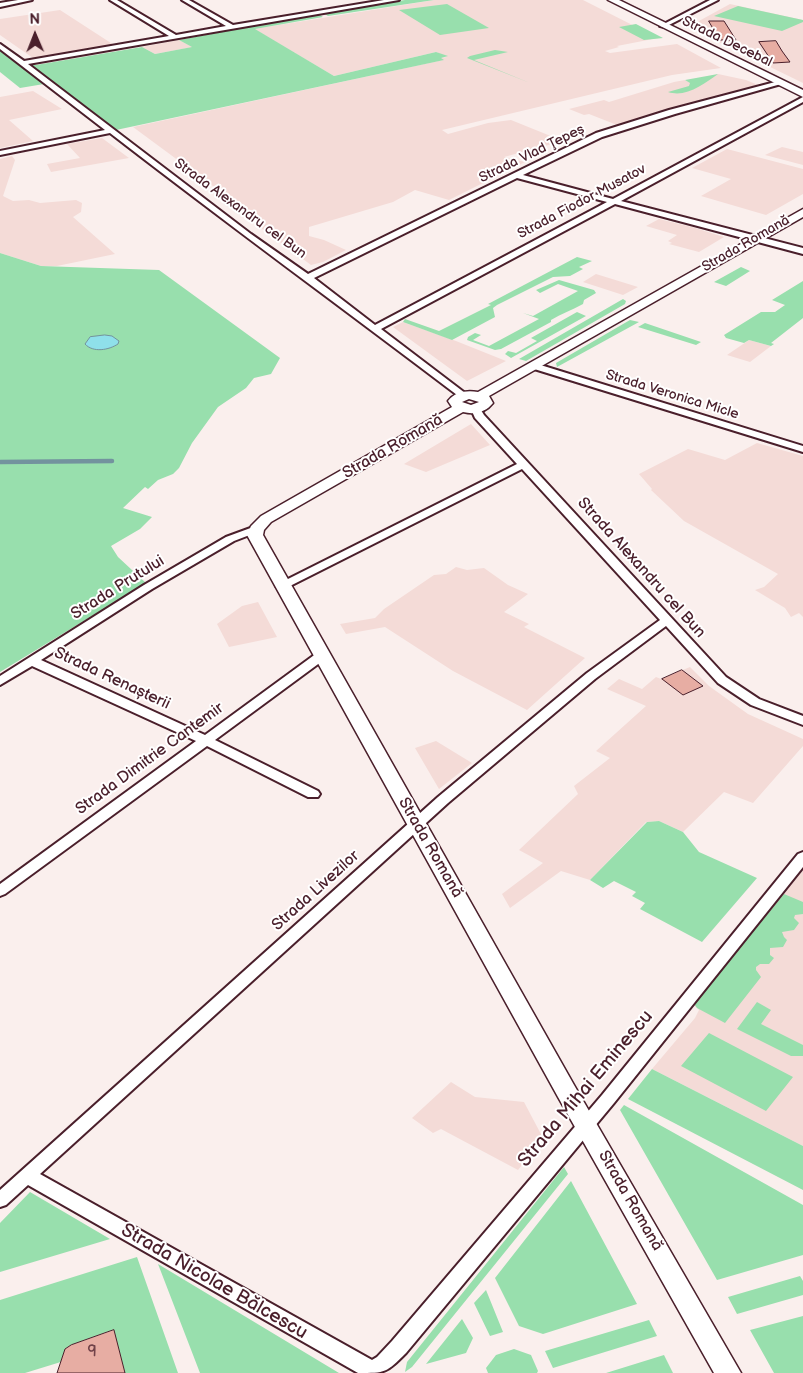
<!DOCTYPE html>
<meta charset="utf-8">
<style>
body{margin:0}
#map{position:relative;width:803px;height:1373px;overflow:hidden;background:#faefed;font-family:"Balsamiq Sans",sans-serif}
canvas{display:block}
.north{position:absolute;left:10px;top:10px;width:50px;height:50px;-webkit-text-stroke:4px #fff;paint-order:stroke;rotate:359deg;font-size:14px;font-weight:700;line-height:20px;text-align:center;color:#4a1f2b}
.north::after{content:'';display:block;margin:auto;width:18px;height:22px;background:#4a1f2b;clip-path:polygon(50% 0,100% 100%,50% 72%,0 100%)}
</style>
<div id="map">
<canvas width="803" height="1373"></canvas>
<div class="north">N</div>
</div>
<script>
const context = document.querySelector('canvas').getContext('2d');
context.lineJoin = 'round';
function fill(path, color) { context.fillStyle = color; context.fill(path, 'evenodd'); }
function stroke(path, color, width, dash) { context.strokeStyle = color; context.lineWidth = width; context.lineCap = dash ? 'butt' : 'round'; context.setLineDash(dash || []); context.stroke(path); }
function label(font, color, halo, rows, align = 'center') {
  context.font = font + ' "Balsamiq Sans",sans-serif'; context.lineWidth = 4; context.setLineDash([]); context.textBaseline = 'middle'; context.strokeStyle = halo; context.fillStyle = color; for (const [text, x, y, turn = 0] of rows) {
    context.save(); context.translate(x, y); context.rotate((+turn || 0) * Math.PI / 180); context.textAlign = isNaN(turn) ? turn : align; if (halo) context.strokeText(text, 0, 0); context.fillText(text, 0, 0); context.restore();
  }
}
fill(new Path2D(`
 M434 0H583L658 38 617 46 619 47 605 51 610 53 677 44 721 68 672 75 442 130 448 134 488 123 511 120 563 141 504 157 525 162 449 200 415 190 393 202 309 227V236L324 240 346 250 323 262 311 265 215 194 221 192 133 127 443 60 440 58 447 57 436 52 334 76 254 29Z
 M730 4 803 20V83L688 27Z
 M60 10 114 45 33 58 0 35V19Z
 M179 40 193 47 155 54 142 47Z
 M718 74 746 80 758 85 617 125 589 114 584 115 569 109 604 100 609 102 674 82 685 80 691 83Z
 M33 91 62 109 9 120 33 141 0 148V97Z
 M102 138 129 158 51 172 47 164 80 158 67 144Z
 M782 147 803 152V165L765 155Z
 M727 149 803 169V194L766 215 701 196 731 179 692 168Z
 M12 156 15 160 3 196 13 201 29 200 40 203 76 200 82 203 81 212 73 217 115 254 57 266H41L0 253V159Z
 M659 219 692 227 724 237 699 252 669 244 672 243 668 241 677 235 646 226Z
 M596 274 638 287 623 295 583 282Z
 M403 322 456 341 506 361 467 381 393 327Z
 M749 340 771 346 750 362 727 355Z
 M471 424 490 445 426 472 404 464Z
 M757 443 803 456V617L799 613 791 617 785 608 755 590 764 587 778 574 684 521 651 490 652 489 639 474 688 449 725 460Z
 M456 567 467 570 484 568 508 585 528 594 504 612 529 624 524 627 585 658 527 710 453 671 385 627 346 634 340 624 375 618 384 609 434 575 446 574Z
 M258 602 277 637 229 647 217 624 242 606Z
 M690 667 709 686 748 714 803 739V746L753 803 724 792 683 832 659 821 646 822 590 880 561 871 510 908 502 894 543 863 519 850 578 794 574 786 610 758 596 751 646 706 607 689 619 679 642 689 656 677 661 679Z
 M436 741 472 763 439 789 415 748Z
 M803 870V1146L652 1069 695 1018 699 1010 695 1006V1002Z
 M451 1082 475 1097 524 1102 543 1138 518 1170 441 1129 433 1133 412 1118Z`), '#f4dbd7');
fill(new Path2D(`
 M405 0H434L328 16 323 13Z
 M447 4 489 28 440 35 399 10Z
 M738 6 803 20V22L782 31 714 16Z
 M318 14 323 17 255 29 334 76 436 52 448 56 441 58 444 60 116 130 27 64 32 63 36 65 142 47 155 54 192 47 179 40Z
 M636 24 663 38 644 40 619 27Z
 M495 50 508 52 474 60 530 83 467 58 470 56Z
 M0 51 44 84 20 88 0 72Z
 M718 74C704 84 686 98 668 92L689 86 690 83 685 80Z
 M0 253 41 266 159 270 280 358 271 374 254 378 246 388 218 407 192 443 179 468 173 474 158 480 148 489 145 487 123 508 152 517 140 529 111 546 118 557 146 583 0 672Z
 M577 257 592 261 579 267 583 269 570 276 553 277 497 305 493 308 495 317 452 340 403 322 405 319 439 331 491 305 488 304Z
 M741 267 750 271 726 286 714 282Z
 M559 280 594 290 596 293 584 300 583 304C572 310 561 314 551 320V322L501 349 495 350 467 340 468 337 475 333 481 335 473 340 489 346 539 319 523 313 533 316 578 291 558 284 540 293 536 290Z
 M803 281V318L771 343 774 344 771 346 749 340 744 343 726 338 724 335 761 312H775L785 305 772 300Z
 M623 299 626 301 625 304 526 361 519 359Z
 M577 312 586 316 511 358 505 354 508 351 516 353 537 341 531 338Z
 M630 320 639 322 557 367 556 363Z
 M645 323 701 342 696 345 638 327Z
 M659 821 683 832 699 852 757 878 702 942 640 909 645 903 632 896 636 892 614 881 603 888 590 880 647 822Z
 M784 894 803 902V914L795 915 794 918 799 923 794 930 782 932 784 937 787 940 783 947 770 948V955L774 958 769 964H760L756 967V970L761 977 725 1023 697 1008 694 1004 695 1002Z
 M757 1002 771 1010 761 1024 803 1045V1056H791L737 1029Z
 M709 1033 793 1077 766 1111 681 1066Z
 M652 1069 803 1146V1190L628 1099Z
 M624 1105 803 1205V1255L717 1280 620 1110Z
 M564 1167 568 1174 412 1367 405 1372 407 1362Z
 M571 1181 637 1304 543 1334 519 1326 495 1278Z
 M30 1192 110 1239 0 1272V1223Z
 M137 1257 178 1373H125L113 1330 71 1345 65 1349 64 1361 25 1373H0V1300Z
 M158 1264 339 1373H200Z
 M800 1276 803 1281V1295L737 1314 728 1297Z
 M486 1290 503 1332 490 1336 474 1303Z
 M803 1316V1373H774L750 1330Z
 M462 1319 473 1338 466 1353 426 1364Z
 M649 1320 657 1336 553 1368 545 1351Z
 M514 1349 531 1355 538 1371 537 1373H488L486 1368 496 1355Z
 M664 1355 673 1373H606Z`), '#98dfad');
const water = new Path2D(`
 M105 335 112 336 119 341 118 344C109 350 93 353 85 344L90 337Z`);
fill(water, '#8fe0ea');
stroke(water, '#73939e', 1);
stroke(new Path2D(`
 M0 462 112 461`), '#73939e', 4.5);
const building = new Path2D(`
 M709 21H724L736 40H720Z
 M776 41 782 51 790 62 773 63 759 42Z
 M682 670 703 686 683 695 662 679Z
 M114 1330 125 1373H57L65 1349 71 1345Z`);
fill(building, '#e7ada3');
stroke(building, '#4a1f2b', 1);
const street = new Path2D(`
 M18 0H32L0 7V3Z
 M110 0H117L176 35 226 26 182 0H189L233 25 384 0H399L28 64 251 234 308 274 596 133 669 110 779 81 782 83 781 84 675 114 602 137 523 175 613 199 803 97V102L621 201 803 248V254L615 204 381 329 469 396 467 398H461C344 309 226 223 110 133L0 155V151L105 130 0 49V44L24 61 169 36ZM517 178 607 202 375 325 314 278Z
 M710 0H718L665 27 660 26Z
 M534 363 803 446V452L531 368V364Z
 M476 406 479 407 484 415 726 677 759 699 803 716V725L751 705 718 683 666 626 595 679 448 803 40 1174 372 1360 377 1357 392 1341 602 1095 798 854 803 852V867L614 1103 406 1353C386 1373 386 1373 358 1373L28 1185 6 1205 0 1207V1190L438 797 587 673 660 620 522 469 286 588H278L276 586 278 584 517 464 475 418 471 409Z
 M256 526 260 527 262 529 260 531 234 541 152 589 41 660 205 735 317 653H325L327 656 325 659 215 740 318 791 320 794 318 797H308L207 746 5 894 0 896V884L196 741 32 666 0 685V676L144 585 226 537Z`);
const secondary = new Path2D(`
 M608 0H619L803 90V97Z
 M803 209V217L489 396 493 403C486 412 475 415 463 412L271 522 264 530 263 535 574 1085 741 1373H714L558 1097 247 535 251 526 261 516 452 407 448 401C455 392 466 390 478 392ZM469 399 479 402 471 405 462 402Z`);
stroke(street, '#4a1f2b', 4);
stroke(secondary, '#4a1f2b', 3);
fill(street, '#fff');
fill(secondary, '#fff');
label('14px', '#4a1f2b', '#fff', [
 ["Strada Decebal",727,42,26],
 ["Strada Vlad Ţepeș",532,154,-26],
 ["Strada Fiodor Musatov",582,202,-28],
 ["Strada Alexandru cel Bun",240,209,36],
 ["Strada Romană",746,244,-30],
 ["Strada Veronica Micle",672,395,17]
]);
label('16px', '#4a1f2b', '#fff', [
 ["Strada Romană",393,447,-30],
 ["Strada Alexandru cel Bun",641,568,48],
 ["Strada Prutului",118,588,-32],
 ["Strada Renașterii",112,679,25],
 ["Strada Dimitrie Cantemir",150,759,-36],
 ["Strada Romană",430,848,60],
 ["Strada Livezilor",316,891,-42],
 ["Strada Romană",630,1201,60]
]);
label('16px', '#714249', null, [
 ["9",92,1352]
]);
label('19px', '#4a1f2b', '#fff', [
 ["Strada Mihai Eminescu",586,1089,-50],
 ["Strada Nicolae Bălcescu",214,1282,30]
]);
</script>
